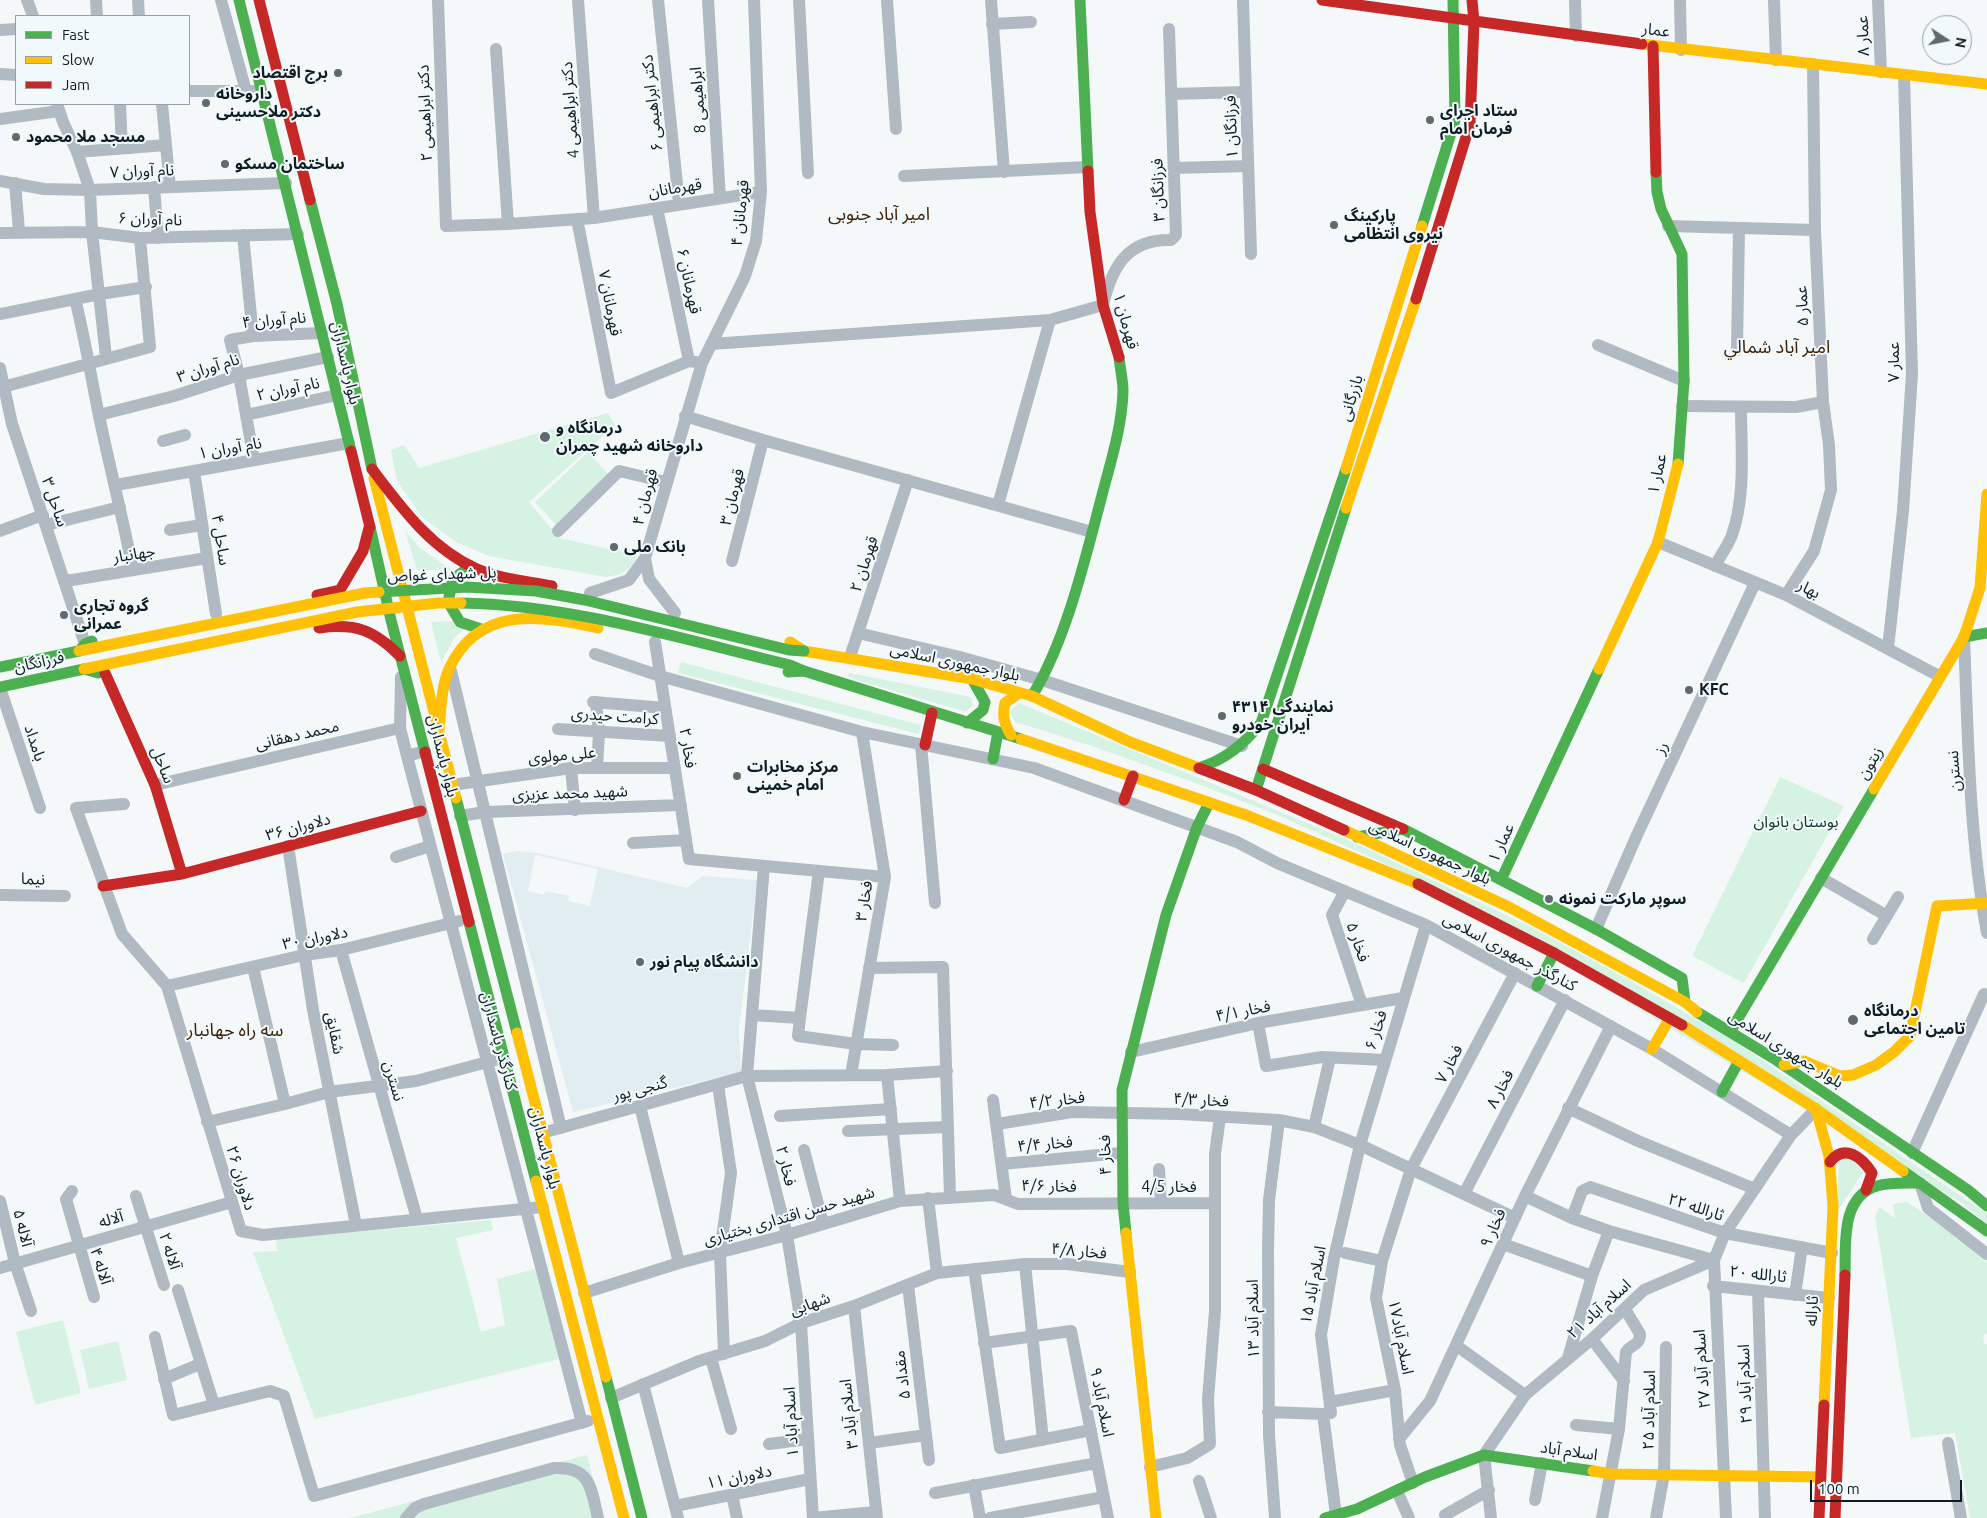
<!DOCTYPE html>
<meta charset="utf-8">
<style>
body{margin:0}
#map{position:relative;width:1987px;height:1518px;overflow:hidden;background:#f4f8f9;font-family:Ubuntu,sans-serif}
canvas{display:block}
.legend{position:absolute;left:15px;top:15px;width:175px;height:90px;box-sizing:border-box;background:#f1f9fc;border:1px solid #97a1a5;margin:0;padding:6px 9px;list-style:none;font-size:15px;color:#101e23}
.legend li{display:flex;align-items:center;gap:10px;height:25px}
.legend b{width:25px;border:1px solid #97a1a5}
.north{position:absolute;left:1922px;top:15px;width:50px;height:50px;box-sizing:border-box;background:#f1f9fc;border:1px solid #97a1a5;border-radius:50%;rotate:101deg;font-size:14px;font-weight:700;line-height:20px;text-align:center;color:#101e23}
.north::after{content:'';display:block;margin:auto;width:18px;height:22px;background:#606a6e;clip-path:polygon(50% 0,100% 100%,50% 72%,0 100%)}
.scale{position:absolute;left:1810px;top:1480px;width:152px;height:22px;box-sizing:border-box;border:2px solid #101e23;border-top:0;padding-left:6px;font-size:15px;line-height:18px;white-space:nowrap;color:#101e23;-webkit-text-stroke:4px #f1f9fc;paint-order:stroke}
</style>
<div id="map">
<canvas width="1987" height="1518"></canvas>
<ul class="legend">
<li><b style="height:6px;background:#4caf50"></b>Fast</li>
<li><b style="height:6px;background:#ffc107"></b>Slow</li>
<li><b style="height:6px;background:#c62828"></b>Jam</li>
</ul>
<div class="north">N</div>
<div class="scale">100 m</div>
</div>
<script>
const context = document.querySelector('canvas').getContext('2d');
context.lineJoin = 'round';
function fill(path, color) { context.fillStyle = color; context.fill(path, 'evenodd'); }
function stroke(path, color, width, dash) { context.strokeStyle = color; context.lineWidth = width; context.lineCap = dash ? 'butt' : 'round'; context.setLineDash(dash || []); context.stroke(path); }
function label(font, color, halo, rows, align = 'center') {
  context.font = font + ' Ubuntu,"Noto Sans Arabic",sans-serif'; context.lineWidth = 4; context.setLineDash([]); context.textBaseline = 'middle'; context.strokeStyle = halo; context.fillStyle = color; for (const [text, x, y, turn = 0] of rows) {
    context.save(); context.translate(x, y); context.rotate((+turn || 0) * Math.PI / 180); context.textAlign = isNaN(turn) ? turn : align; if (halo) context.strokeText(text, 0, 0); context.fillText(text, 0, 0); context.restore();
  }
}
fill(new Path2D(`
 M517 851 538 853 687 888 703 876 757 880 739 1030 741 1072 573 1112 503 854ZM535 855 598 869 590 906 568 901 569 896 545 891 544 895 528 891Z`), '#e1edf1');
fill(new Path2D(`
 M608 413 615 425 529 502 559 538 637 555C631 571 622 575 606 577L489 556 456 542 422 517 397 481 391 450 404 445 419 468Z
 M588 452 611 477 558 527 535 502Z
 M405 531 420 548 452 570H417Z
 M474 620 455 637 441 662 431 622Z
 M681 662 921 725 919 734 678 673Z
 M849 673 967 696 971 698 973 705 966 712 847 677Z
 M1019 703 1355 843 1533 928 1626 978 1734 1041 1987 1214V1224L1962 1203 1434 886 1282 817 1201 785 1089 745 1015 722 1009 712Z
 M1780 777 1844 806 1744 983 1692 956Z
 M1848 1157 1864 1171 1837 1212 1839 1160Z
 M1907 1202 1955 1234 1987 1259V1334L1983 1335 1984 1344H1987V1518H1970L1955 1433 1911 1438 1875 1217 1879 1207 1895 1218 1893 1204Z
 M491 1220 493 1230 456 1238 481 1332 505 1325 497 1279 542 1267 559 1359 315 1419 253 1252 277 1251 276 1239Z
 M63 1320 81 1393 35 1405 16 1332Z
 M118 1341 127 1380 89 1389 80 1350Z
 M587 1455 603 1518H350Z`), '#d6f2e3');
stroke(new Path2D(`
 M27 0 33 16
 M96 0 97 16
 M138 0 139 16
 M221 0 246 91
 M438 0 446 226 508 224 594 218 761 192
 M578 0 594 218
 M658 0 679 203
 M708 0 720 198
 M799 0 808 173
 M887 0 896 129
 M991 0 1004 172
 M1243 0 1251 254
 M1575 0 1576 36
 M1680 0 1681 50
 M1774 0 1776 60
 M1878 0 1881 72
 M992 24 1031 22
 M0 30 16 29
 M496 49 508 224
 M0 74 16 75
 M189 91H254
 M1171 94 1246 92
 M57 104 63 122 77 152 90 190 92 232 106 357
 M120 104 122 148
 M162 104 170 187
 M0 119 59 111
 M77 152 166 145
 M1174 168 1248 166
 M904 176 1087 167
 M0 181 44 189 90 190 286 183
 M15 183 19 231
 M154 187 158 238
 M657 208 689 361
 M577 219 611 393 689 361 702 363
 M1668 226 1815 230
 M0 233 92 232 140 238 298 234
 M243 235 253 336
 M75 299C85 338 91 377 99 416 110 468 123 519 133 570
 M0 314 100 294 146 287
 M711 344 1050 320 1103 305C1112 267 1127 239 1171 240L1176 235 1169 29
 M1598 345 1684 381
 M1737 350 1739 228
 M0 368 12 424 85 644
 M3 387 150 347 140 238
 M1682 406 1796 407 1823 402
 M99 415 174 396 239 375 328 357
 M246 415 337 395
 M685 416 763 440 1092 532
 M163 441 185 435
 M254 460 239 375 230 340 253 336 322 333
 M194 471 216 614
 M116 485 349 443
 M998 505 1050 320
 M46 525 120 507
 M170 530 202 525
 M0 531 43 515
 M558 531 619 471 666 482
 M1658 542 1786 595 1939 676
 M645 558 649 579 675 613
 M732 561 763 440
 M1715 566C1720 556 1728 546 1732 535 1746 496 1741 448 1741 407
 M66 581 207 558
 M590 593 629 580 645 558 702 363 745 276 756 241 761 192 754 0
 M1786 595 1814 551 1831 490 1829 445 1823 402 1815 230 1813 64
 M858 633 960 657 1042 680 1242 746
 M1964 637C1968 735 1969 836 1987 933
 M655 642 689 859 885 877
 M1888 648 1903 511 1912 374 1904 75
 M595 654 660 676 862 732 1034 768 1237 842 1277 863 1426 925 1652 1049 1791 1135
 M850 657 908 480
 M451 671 561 1128
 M0 688 40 808
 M593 702 665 708
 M596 702 599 733 597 768
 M400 728 401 677
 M558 729 670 736
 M921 744 935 903
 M407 756 582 1423
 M571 768 575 810
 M155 785 400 728 407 756 425 751
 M452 785 571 768H675
 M124 804 76 808 122 934 167 986 241 1231 263 1235 543 1207
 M460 816 485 812 681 805
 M633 843 686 840
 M288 846 313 1010 356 1225
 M396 857 430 846
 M764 866 747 1076 787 1235 801 1323 813 1518
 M1821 878 1887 916
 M1345 891 1332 915 1362 1005
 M0 895 65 896
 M1596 929 1637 835 1755 583
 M1873 939 1898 897
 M341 950 417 1219
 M869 968 943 967 950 1197
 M167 986 304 955 341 950 459 921
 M752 1015 800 1018 819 871
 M800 1018 798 1036 856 1044 893 1045
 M1258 1023 1266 1066 1322 1057 1385 1060
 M1131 1052 1258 1023 1403 998
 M851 1075 885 877 862 732
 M887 1075 900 1201
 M718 1085 731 1173 720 1253 724 1354
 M993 1100 1006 1199
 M285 1104 329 1092 416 1081 495 1060
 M640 1106 679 1263
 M1568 1108 1638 1141 1755 1189
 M780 1116 891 1109
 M207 1122 285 1104 253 967
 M997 1124 1072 1112 1180 1114 1279 1120 1314 1127 1360 1145 1515 1218
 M1314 1127 1330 1058
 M848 1131 948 1127
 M542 1133 747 1076 887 1075 947 1071
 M804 1150 823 1223
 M1912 1153 1984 994
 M1002 1164 1121 1153
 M1159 1169 1161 1203
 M1920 1183 1928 1208 1987 1254
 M72 1191 66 1199 94 1297
 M1464 1194 1565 1000
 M136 1196 164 1285
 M1525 1196 1572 1218 1609 1231 1592 1276 1568 1358
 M928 1198 937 1273
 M0 1201 15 1263 31 1311
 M1572 1218 1582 1191 1590 1187 1725 1233 1832 1253
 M1609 1231 1714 1260 1726 1518
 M1503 1244 1592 1276
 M1345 1253 1382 1261
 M1025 1264 1043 1440
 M0 1268 232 1202
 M974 1269 1000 1448 1091 1430
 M908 1285 929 1460
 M1713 1286 1829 1298
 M178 1290 214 1405
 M1758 1291 1765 1518
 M584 1293 679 1263 787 1235 900 1201 994 1195 1018 1204 1215 1203
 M1795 1295 1802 1247
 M854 1306 877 1518
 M155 1337 173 1415 270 1391 284 1396 314 1496 588 1421
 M1592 1339 1624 1381
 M984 1343 1071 1331 1108 1518
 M1457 1346 1525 1395
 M711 1358 731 1429
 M164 1379 200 1364
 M643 1384 678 1518
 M611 1398 699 1361 765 1341 801 1323 854 1306 937 1273 1025 1264H1067L1130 1272
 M1330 1402 1395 1390
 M1268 1412 1323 1414
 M1576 1425 1619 1429
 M1399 1439 1430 1401 1525 1196 1611 1026
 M869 1443 926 1435
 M1948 1443 1961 1518
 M769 1444 808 1439
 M1150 1467 1187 1458 1210 1444 1208 1399 1215 1311V1154L1220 1117
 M1199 1481 1211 1518
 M1413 1483 1400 1445 1395 1390 1376 1298 1382 1261 1411 1169 1515 973
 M974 1485 980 1518
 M1397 1491 1409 1518
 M935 1493 1097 1463
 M732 1495 737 1518
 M1535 1500 1542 1463
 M675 1506 810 1479
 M1336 1515 1323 1414 1331 1413 1321 1335 1334 1258 1360 1145 1426 925
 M1445 1515 1489 1490
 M406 1518 415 1508 424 1504 554 1468C591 1466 591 1489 598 1518
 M813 1518 875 1512
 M990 1518 1104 1497
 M1275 1518 1269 1435 1268 1250 1269 1200 1279 1120
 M1491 1518 1484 1455 1525 1395 1592 1339 1644 1290 1714 1260 1725 1233 1791 1135 1816 1109
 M1602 1518 1619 1429 1626 1352C1631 1344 1640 1346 1640 1334L1625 1309
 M1656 1518 1664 1474 1666 1347`), '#b1b9c3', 12);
stroke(new Path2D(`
 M239 0 351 451
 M1080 0 1088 171
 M1656 172 1657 192 1661 209 1682 254 1684 381 1678 464
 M310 200 337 304 372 469
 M1422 226 1455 120 1453 0
 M370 527 391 620 425 752
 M471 566 453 579 448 602 460 622 481 629
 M1964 637 1987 633
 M0 667 79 651 85 644 92 641
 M788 672 804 671 1021 739
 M0 687 84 669 98 673
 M1032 696C1065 643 1085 560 1101 499 1110 464 1122 428 1123 391 1123 380 1120 368 1119 357
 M967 723 983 710 985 702 972 679
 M993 759 998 732
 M1199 768C1226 759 1243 745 1261 723L1346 469
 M1256 790 1346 508
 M456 798 517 1033
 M1357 837 1403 829 1596 929 1682 978 1685 1002
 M1501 880 1599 669
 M469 922 536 1181
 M1537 986 1554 953
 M1697 1012 1773 1058 1968 1190 1987 1206
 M1730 1032 1874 789
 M1722 1092 1739 1061
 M1903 1171 1987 1231
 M1126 1233 1123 1203 1122 1090 1166 915 1197 827 1209 803
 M1845 1275C1846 1245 1840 1197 1877 1186 1890 1182 1906 1183 1920 1183
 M606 1377 642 1518
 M1325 1518 1357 1509 1425 1477 1484 1455 1593 1471`), '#4caf50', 11);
stroke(new Path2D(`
 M1642 44 1987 84
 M1346 469 1422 226
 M374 478 456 798
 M1346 508 1416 299
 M790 642 804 651 972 679 1032 696 1130 742 1199 768
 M1599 669 1658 542 1678 464
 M439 730C441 711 441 687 449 669 478 605 542 615 598 628
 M1011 735C1004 724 1002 715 1005 703L1019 693
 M1021 739 1246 815 1418 884
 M1874 789 1964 637 1980 588 1987 494
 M1344 830 1509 907 1685 1002 1697 1012
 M1682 1025 1816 1109 1903 1171
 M517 1033 606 1377
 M1652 1049 1670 1018
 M1784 1065 1804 1061 1840 1076 1853 1075 1876 1065 1894 1052 1910 1036 1937 906 1987 903
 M1816 1109 1829 1156 1833 1206 1824 1405
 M536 1181 624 1518
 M1126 1233 1156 1518
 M1593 1471 1611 1474 1821 1477`), '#ffc107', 11);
stroke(new Path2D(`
 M259 0 310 200
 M1322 0 1642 44
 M1653 46 1656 172
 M1088 171 1090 212 1103 305 1119 357
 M1416 299 1470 124 1474 22 1472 0
 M351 451 370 527
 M372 469C401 507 431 549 477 569 501 579 527 581 552 586
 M317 595 340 590 363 551 369 528
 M319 628C356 623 374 630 400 656
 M105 673 155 785 182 874
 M925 745 932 713
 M425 752 469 922
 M1199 768 1256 790 1344 830
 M1263 769 1403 829
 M1124 800 1133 776
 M1418 884 1554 953 1682 1025
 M103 886 182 874 421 811
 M1830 1162C1844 1143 1862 1157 1872 1173L1866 1190
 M1819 1518 1824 1405
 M1835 1518 1845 1275`), '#c62828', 11);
stroke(new Path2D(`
 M379 592 467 587 536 591 585 600 789 650 804 651
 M461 603C573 605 681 639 790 665L804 671`), '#4caf50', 11);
stroke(new Path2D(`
 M79 651 365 593 379 592
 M84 669 357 612 438 603H461`), '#ffc107', 11);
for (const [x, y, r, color] of [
 [338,73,5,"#606a6e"],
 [206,103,5,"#606a6e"],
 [1430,120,5,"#606a6e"],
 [16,137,5,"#606a6e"],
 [225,164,5,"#606a6e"],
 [1334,225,5,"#606a6e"],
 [545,437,6,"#606a6e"],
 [614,547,5,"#606a6e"],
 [64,615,5,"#606a6e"],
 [1689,690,5,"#606a6e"],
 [1222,716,5,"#606a6e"],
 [737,776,5,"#606a6e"],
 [1549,899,5,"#606a6e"],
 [640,962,5,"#606a6e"],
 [1853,1020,6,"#606a6e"]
]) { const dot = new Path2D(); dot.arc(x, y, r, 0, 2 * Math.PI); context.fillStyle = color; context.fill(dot); stroke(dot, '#f1f9fc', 2); }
label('16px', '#101e23', '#f1f9fc', [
 ["عمار",1656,30,7],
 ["عمار ۸",1863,36,-92],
 ["ابراهیمی 8",698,100,-94],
 ["دکتر ابراهیمی ۶",652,103,-96],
 ["دکتر ابراهیمی 4",570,110,-94],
 ["دکتر ابراهیمی ۲",425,113,-92],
 ["فرزانگان ۱",1231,127,-92],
 ["نام آوران ۷",142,171,-2],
 ["قهرمانان",675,188,-9],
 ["فرزانگان ۳",1158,190,-92],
 ["قهرمانان ۴",740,213,-84],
 ["نام آوران ۶",150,219,2],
 ["قهرمانان ۶",689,281,78],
 ["قهرمانان ۷",610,303,79],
 ["عمار ۵",1802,306,-93],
 ["نام آوران ۴",274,320,-5],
 ["قهرمان ۱",1126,321,75],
 ["عمار ۷",1894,362,-90],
 ["بلوار پاسداران",346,363,77],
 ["نام آوران ۳",208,368,-17],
 ["نام آوران ۲",288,389,-12],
 ["بازرگانی",1351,398,-73],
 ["نام آوران ۱",230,448,-10],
 ["عمار ۱",1657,474,-78],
 ["قهرمان ۴",645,497,-75],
 ["قهرمان ۳",732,497,-76],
 ["ساحل ۳",55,502,71],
 ["ساحل ۴",221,540,81],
 ["جهانبار",134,554,-9],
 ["قهرمان ۲",864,564,-72],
 ["پل شهدای غواص",442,574,-2],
 ["بهار",1809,589,27],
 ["فرزانگان",39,662,-12],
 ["بلوار جمهوری اسلامی",955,662,12],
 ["کرامت حیدری",615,716,4],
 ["محمد دهقانی",297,735,-13],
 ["بامداد",35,743,72],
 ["فخار ۲",688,748,81],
 ["رز",1661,748,-64],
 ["علی مولوی",562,755,-5],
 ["بلوار پاسداران",443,756,76],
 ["زیتون",1870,763,-60],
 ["ساحل",163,765,68],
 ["نسترن",1954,771,-94],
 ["شهید محمد عزیزی",570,793,-2],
 ["دلاوران ۳۶",298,827,-15],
 ["عمار ۱",1501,843,-65],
 ["بلوار جمهوری اسلامی",1430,852,25],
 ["نیما",33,879,1],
 ["فخار ۳",864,901,-81],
 ["دلاوران ۳۰",315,938,-11],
 ["فخار ۵",1358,942,71],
 ["کنارگذر جمهوری اسلامی",1510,952,28],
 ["فخار ۴/۱",1243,1011,-11],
 ["فخار ۶",1376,1030,-73],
 ["شقایق",335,1033,79],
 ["کنارگذر پاسداران",499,1041,75],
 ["بلوار جمهوری اسلامی",1786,1049,32],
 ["فخار ۷",1449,1064,-62],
 ["نسترن",394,1081,74],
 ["گنجی پور",640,1089,-15],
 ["فخار ۸",1500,1089,-62],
 ["فخار ۴/۲",1057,1100,-6],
 ["فخار ۴/۳",1201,1100,3],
 ["فخار ۴/۴",1045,1144,-5],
 ["بلوار پاسداران",545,1148,76],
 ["فخار ۴",1105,1155,-91],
 ["فخار ۲",786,1166,76],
 ["دلاوران ۲۶",241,1178,73],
 ["فخار ۴/۶",1049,1186,1],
 ["فخار 4/5",1169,1187],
 ["ثارالله ۲۲",1696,1207,18],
 ["شهید حسن اقتداری بختیاری",789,1216,-16],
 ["آلاله",111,1219,-16],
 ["آلاله ۵",23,1228,76],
 ["فخار ۹",1493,1228,-66],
 ["آلاله ۲",170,1251,72],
 ["فخار ۴/۸",1079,1251,5],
 ["آلاله ۴",101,1266,72],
 ["ثارالله ۲۰",1758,1274,6],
 ["اسلام آباد ۱۵",1313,1285,-79],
 ["شهابی",810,1304,-20],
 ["اسلام آباد ۲۱",1599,1309,-42],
 ["ثاراله",1812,1311,-87],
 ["اسلام آباد ۱۳",1253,1319,-91],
 ["اسلام آباد۱۷",1401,1337,79],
 ["اسلام آباد ۲۷",1702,1369,-94],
 ["مقداد ۵",902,1375,-97],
 ["اسلام آباد ۲۹",1745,1384,-92],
 ["اسلام آباد ۹",1102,1402,79],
 ["اسلام آباد ۲۵",1649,1410,-89],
 ["اسلام آباد ۳",849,1414,-96],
 ["اسلام آباد ۱",791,1422,-93],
 ["اسلام آباد",1569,1451,8],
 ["دلاوران ۱۱",739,1477,-11]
]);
label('bold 16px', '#101e23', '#f1f9fc', [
 ["برج اقتصاد",328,73,"right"],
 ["داروخانه",216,94],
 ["دکتر ملاحسینی",216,112],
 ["ستاد اجرای",1440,111],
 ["فرمان امام",1440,129],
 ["مسجد ملا محمود",26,137],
 ["ساختمان مسکو",235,164],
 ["پارکینگ",1344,216],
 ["نیروی انتظامی",1344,234],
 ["درمانگاه و",556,428],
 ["داروخانه شهید چمران",556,446],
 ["بانک ملی",624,547],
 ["گروه تجاری",74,606],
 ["عمرانی",74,624],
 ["KFC",1699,690],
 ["نمایندگی ۴۳۱۴",1232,707],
 ["ایران خودرو",1232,725],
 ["مرکز مخابرات",747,767],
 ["امام خمینی",747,785],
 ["سوپر مارکت نمونه",1559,899],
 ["دانشگاه پیام نور",650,962],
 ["درمانگاه",1864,1011],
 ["تامین اجتماعی",1864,1029]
], 'left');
label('16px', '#0c3b25', '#f1f9fc', [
 ["بوستان بانوان",1796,822]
]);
label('18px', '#3f2205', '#f1f9fc', [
 ["امير آباد جنوبی",879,214],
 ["امیر آباد شمالي",1777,347],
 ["سه راه جهانبار",235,1030]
]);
</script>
